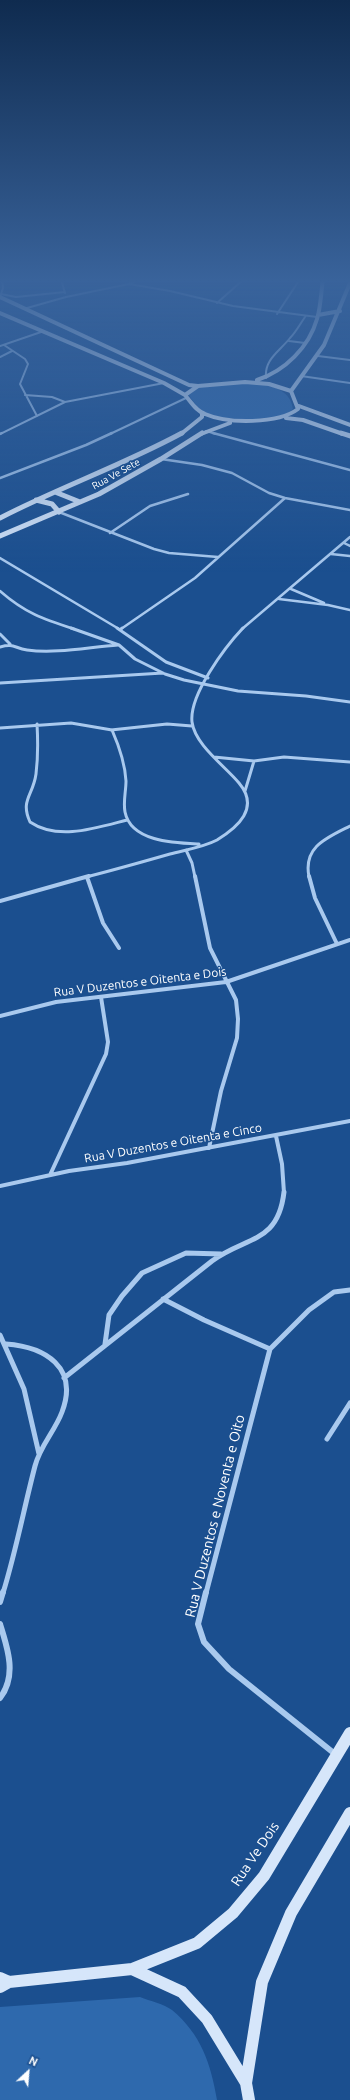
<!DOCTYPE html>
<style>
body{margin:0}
#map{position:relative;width:350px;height:2100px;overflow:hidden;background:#1b4f8f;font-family:Ubuntu,sans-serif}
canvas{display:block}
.north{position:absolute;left:8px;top:2052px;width:40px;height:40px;-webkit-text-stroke:3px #1b4f8f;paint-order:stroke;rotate:26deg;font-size:11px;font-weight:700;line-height:16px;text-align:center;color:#fff}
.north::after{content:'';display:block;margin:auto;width:14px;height:18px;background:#fff;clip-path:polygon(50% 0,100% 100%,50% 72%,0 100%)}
</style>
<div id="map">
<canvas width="350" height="2100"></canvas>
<div class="north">N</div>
</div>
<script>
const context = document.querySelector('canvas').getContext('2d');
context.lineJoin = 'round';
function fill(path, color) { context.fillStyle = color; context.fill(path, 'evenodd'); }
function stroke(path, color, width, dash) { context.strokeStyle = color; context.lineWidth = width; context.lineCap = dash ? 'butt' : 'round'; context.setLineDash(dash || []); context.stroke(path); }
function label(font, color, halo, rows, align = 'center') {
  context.font = font + ' Ubuntu,sans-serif'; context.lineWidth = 3; context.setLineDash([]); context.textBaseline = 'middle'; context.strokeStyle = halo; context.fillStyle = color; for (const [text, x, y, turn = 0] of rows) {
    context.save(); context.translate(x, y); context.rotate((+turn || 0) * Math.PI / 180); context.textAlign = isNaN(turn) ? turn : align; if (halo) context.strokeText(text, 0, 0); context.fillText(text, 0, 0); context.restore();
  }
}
fill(new Path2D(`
 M247 382C265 385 290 386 293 409 280 423 220 421 204 412 197 408 192 399 187 393L197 388Z
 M140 1997C150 2001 164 2004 172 2010 201 2034 211 2064 217 2100H0V2007Z`), '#2e69ad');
stroke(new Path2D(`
 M61 279 65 293
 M124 279 132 282
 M129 284 170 291 233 306 317 317
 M1 294 16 297 65 292
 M0 297 3 288 2 279
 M217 303 244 279
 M27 308 66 297 129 284 139 279
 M277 314 300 279
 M289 341 305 343
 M4 345 25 359 28 364 20 384 37 416
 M0 346 44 331
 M318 356 350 360
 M0 357 12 351
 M301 376 350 383
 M266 378C264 359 280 351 290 338 296 332 300 324 305 317
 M25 395 52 397 65 402
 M206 431 216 434
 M0 434 65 402 164 383
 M110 434 186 398`), '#a9c9ee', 2);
stroke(new Path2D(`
 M213 433 350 470
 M0 434 2 433
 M161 459 202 465 232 473 269 493 285 498 350 510
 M0 478 86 445 112 433
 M59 512 154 549 169 553 218 557
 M110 533 150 506 188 494
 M344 543 350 546
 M331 554 350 556
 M0 558 119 629
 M291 589 324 603
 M0 591C25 613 43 619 74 629
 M279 599 328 605 350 610
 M121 629 195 578 285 498
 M242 629 350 537`), '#a9c9ee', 2.5);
stroke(new Path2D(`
 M71 628 119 645 135 659 165 674 184 680 238 691 306 696 350 702
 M117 628 166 662 208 678
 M120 630 122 628
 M0 634 10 644
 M0 647C14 643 14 648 27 650 56 654 89 647 118 645
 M0 683 163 673
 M37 724C38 741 38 758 36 774 33 796 20 800 30 822 58 841 96 828 127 820
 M0 728 71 723 112 730C119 746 125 763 126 781 126 791 123 802 125 812 131 842 175 843 199 844
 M111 730 167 724 192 726
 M214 757 254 761 284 757 350 762
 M245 791 254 761
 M186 850 192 863 195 877
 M86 877C114 870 142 862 170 854 185 850 204 847 217 840 238 827 260 808 239 783 225 766 195 745 192 722 189 695 225 647 243 628
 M309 877C303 847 326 838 350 826`), '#a9c9ee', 3);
stroke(new Path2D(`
 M195 876 210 948 236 1000 238 1019 237 1038 221 1091 209 1148
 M309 876 315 898 337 944
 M87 877 103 923 119 948
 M0 901 89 876
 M0 1016 56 1002 226 982 350 940
 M276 1136 282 1164 284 1193
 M50 1175 106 1054 108 1042 101 997
 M0 1186 69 1171 127 1163 350 1121`), '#a9c9ee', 4);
stroke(new Path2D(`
 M163 1299 204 1320 270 1349
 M0 1335 24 1389 39 1454
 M105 1344 109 1315 122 1296 142 1273 186 1253 221 1254
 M64 1378 212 1261C246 1236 278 1244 284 1192
 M327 1439 350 1403
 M3 1593C16 1551 24 1508 35 1466 40 1446 55 1431 62 1412 79 1367 45 1347 6 1344
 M206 1593 270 1349 309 1310 334 1292 350 1290`), '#a9c9ee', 5);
stroke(new Path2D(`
 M206 1592 198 1624 204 1642 229 1669 335 1754
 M0 1602 3 1592
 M0 1624C8 1649 17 1676 0 1698`), '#a9c9ee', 6);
stroke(new Path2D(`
 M0 297 189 385 198 386
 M0 313 164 383 185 395
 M318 315 340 311
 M257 380C285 371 309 347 317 319 321 306 321 292 323 279
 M245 382 269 384 291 391 298 409C278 424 228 424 205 414 196 411 191 402 185 395L198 386Z
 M291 391 324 345 350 283
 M299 406 350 425
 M286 418 303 420 343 434
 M181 434 202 417V413
 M201 434 230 423`), '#d6e6fa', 4);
stroke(new Path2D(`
 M341 433 350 436
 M55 492 80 502
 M36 500 52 504 59 512
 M0 518C60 487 123 465 182 433
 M0 536 99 494 161 459 202 433`), '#d6e6fa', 5);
stroke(new Path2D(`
 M132 1969 197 1943 233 1913 264 1876 350 1733
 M0 1978 9 1982
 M0 1987 9 1982 132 1969 182 1992 207 2019 246 2083 249 2100
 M246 2083 262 1982 291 1913 350 1813`), '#d6e6fa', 12);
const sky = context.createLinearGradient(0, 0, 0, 573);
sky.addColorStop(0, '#0f2b4f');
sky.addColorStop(0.49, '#39639b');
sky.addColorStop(1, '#39639b00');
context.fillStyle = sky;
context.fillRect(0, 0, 350, 573);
label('10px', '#fff', '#1b4f8f', [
 ["Rua Ve Sete",116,474,-29]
]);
label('12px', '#fff', '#1b4f8f', [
 ["Rua V Duzentos e Oitenta e Dois",140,982,-7],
 ["Rua V Duzentos e Oitenta e Cinco",173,1143,-10]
]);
label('14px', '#fff', '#1b4f8f', [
 ["Rua V Duzentos e Noventa e Oito",215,1516,-76],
 ["Rua Ve Dois",255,1854,-56]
]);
</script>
